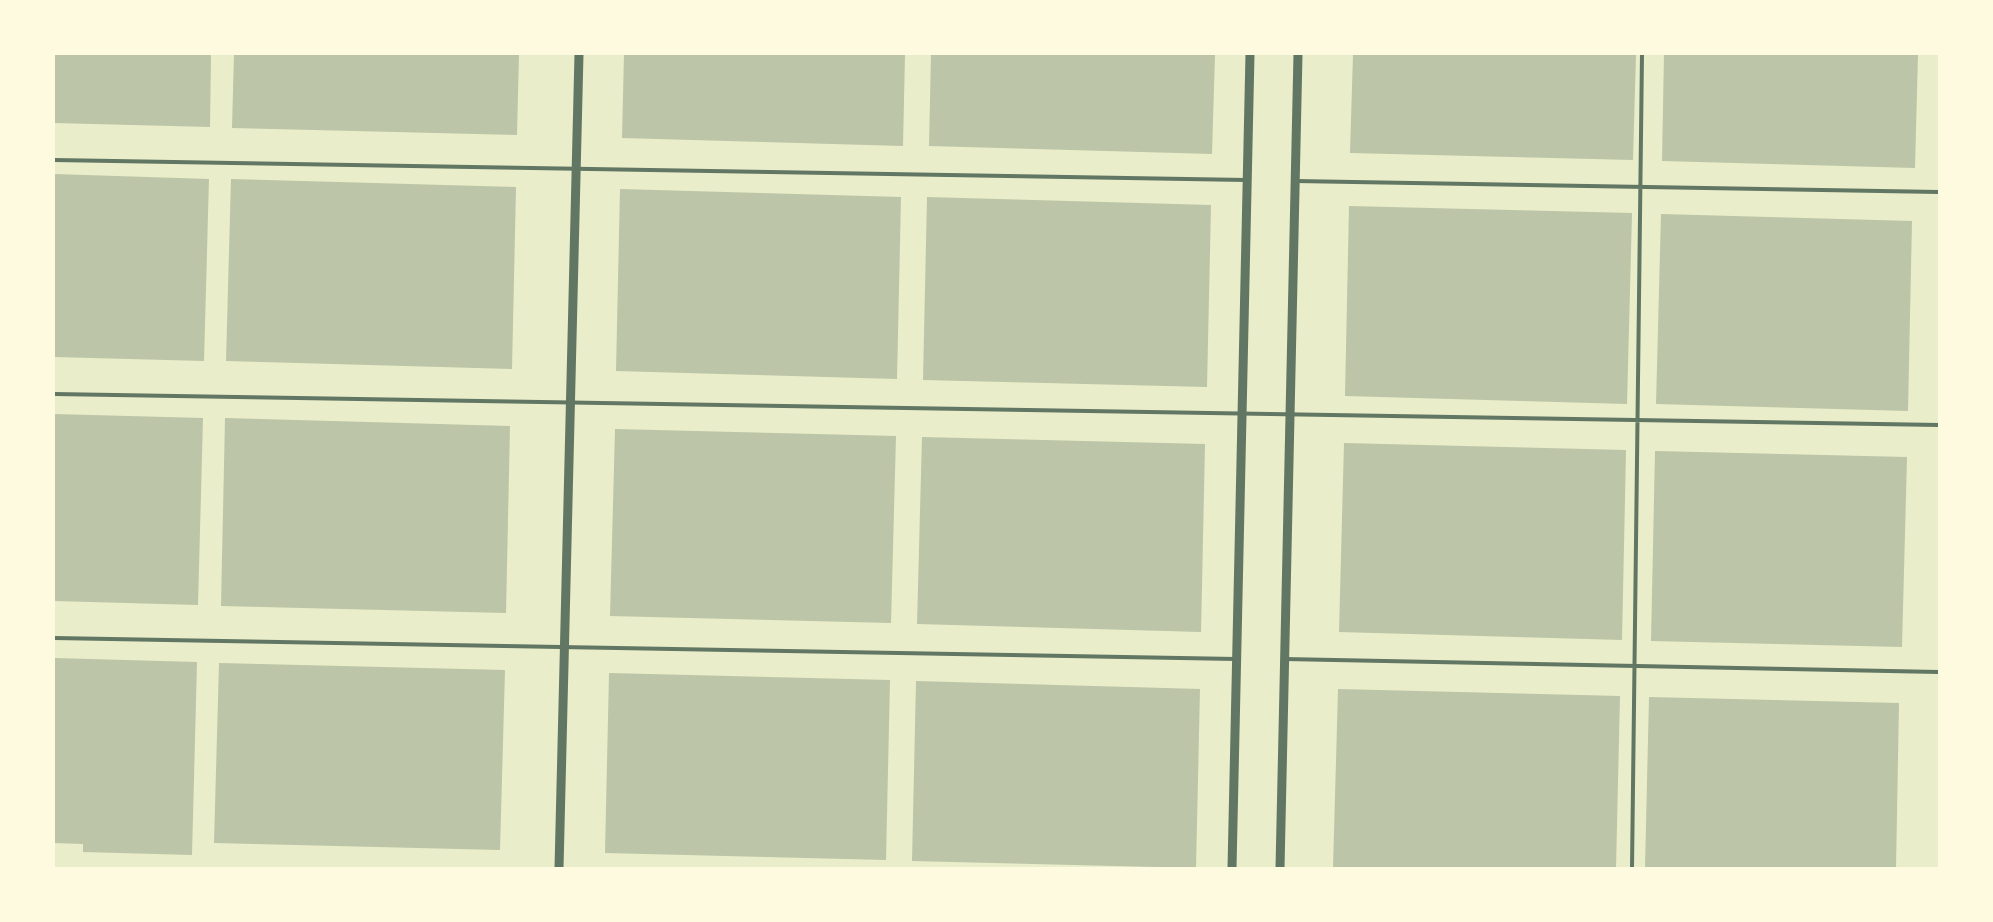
<!DOCTYPE html>
<style>
body{margin:0}
#map{position:relative;width:1993px;height:922px;overflow:hidden;background:#e9edc9;font-family:Montserrat,sans-serif}
canvas{display:block}
.frame{position:absolute;inset:0;border:55px solid #fefae0;pointer-events:none}
</style>
<div id="map">
<canvas width="1993" height="922"></canvas>
<div class="frame"></div>
</div>
<script>
const context = document.querySelector('canvas').getContext('2d');
context.lineJoin = 'round';
function fill(path, color) { context.fillStyle = color; context.fill(path, 'evenodd'); }
function stroke(path, color, width, dash) { context.strokeStyle = color; context.lineWidth = width; context.lineCap = dash ? 'butt' : 'round'; context.setLineDash(dash || []); context.stroke(path); }
fill(new Path2D(`
 M54 54H211L210 127 54 123Z
 M234 54H519L517 135 232 128Z
 M624 54H905L903 146 622 138Z
 M931 54H1215L1212 154 929 146Z
 M1353 54H1636L1633 160 1350 153Z
 M1664 54H1918L1915 168 1662 161Z
 M54 174 209 179 204 361 54 357Z
 M231 179 516 187 512 369 226 361Z
 M620 189 901 197 897 379 616 371Z
 M927 197 1211 205 1207 387 923 380Z
 M1349 206 1632 213 1627 404 1345 396Z
 M1661 214 1912 221 1908 411 1656 404Z
 M54 414 203 418 198 605 54 601Z
 M225 418 510 426 506 613 221 606Z
 M615 429 896 436 891 623 610 616Z
 M922 437 1205 444 1201 632 917 624Z
 M1344 443 1626 450 1622 640 1339 632Z
 M1655 451 1907 457 1902 647 1651 641Z
 M54 658 197 662 192 855 83 852V844L54 843Z
 M219 663 505 670 500 850 214 843Z
 M609 673 890 680 886 860 605 853Z
 M916 681 1200 689 1196 868 912 861Z
 M1338 689 1620 696 1616 868H1333Z
 M1649 697 1899 703 1896 868H1645Z`), '#bcc5a7');
stroke(new Path2D(`
 M54 160 1246 180
 M1295 181 1939 192
 M54 394 1939 425
 M54 638 1236 659
 M1284 659 1939 672
 M1632 868 1642 54`), '#617663', 4);
stroke(new Path2D(`
 M559 868 579 54
 M1232 868 1250 54
 M1280 868 1298 54`), '#617663', 9);
</script>
